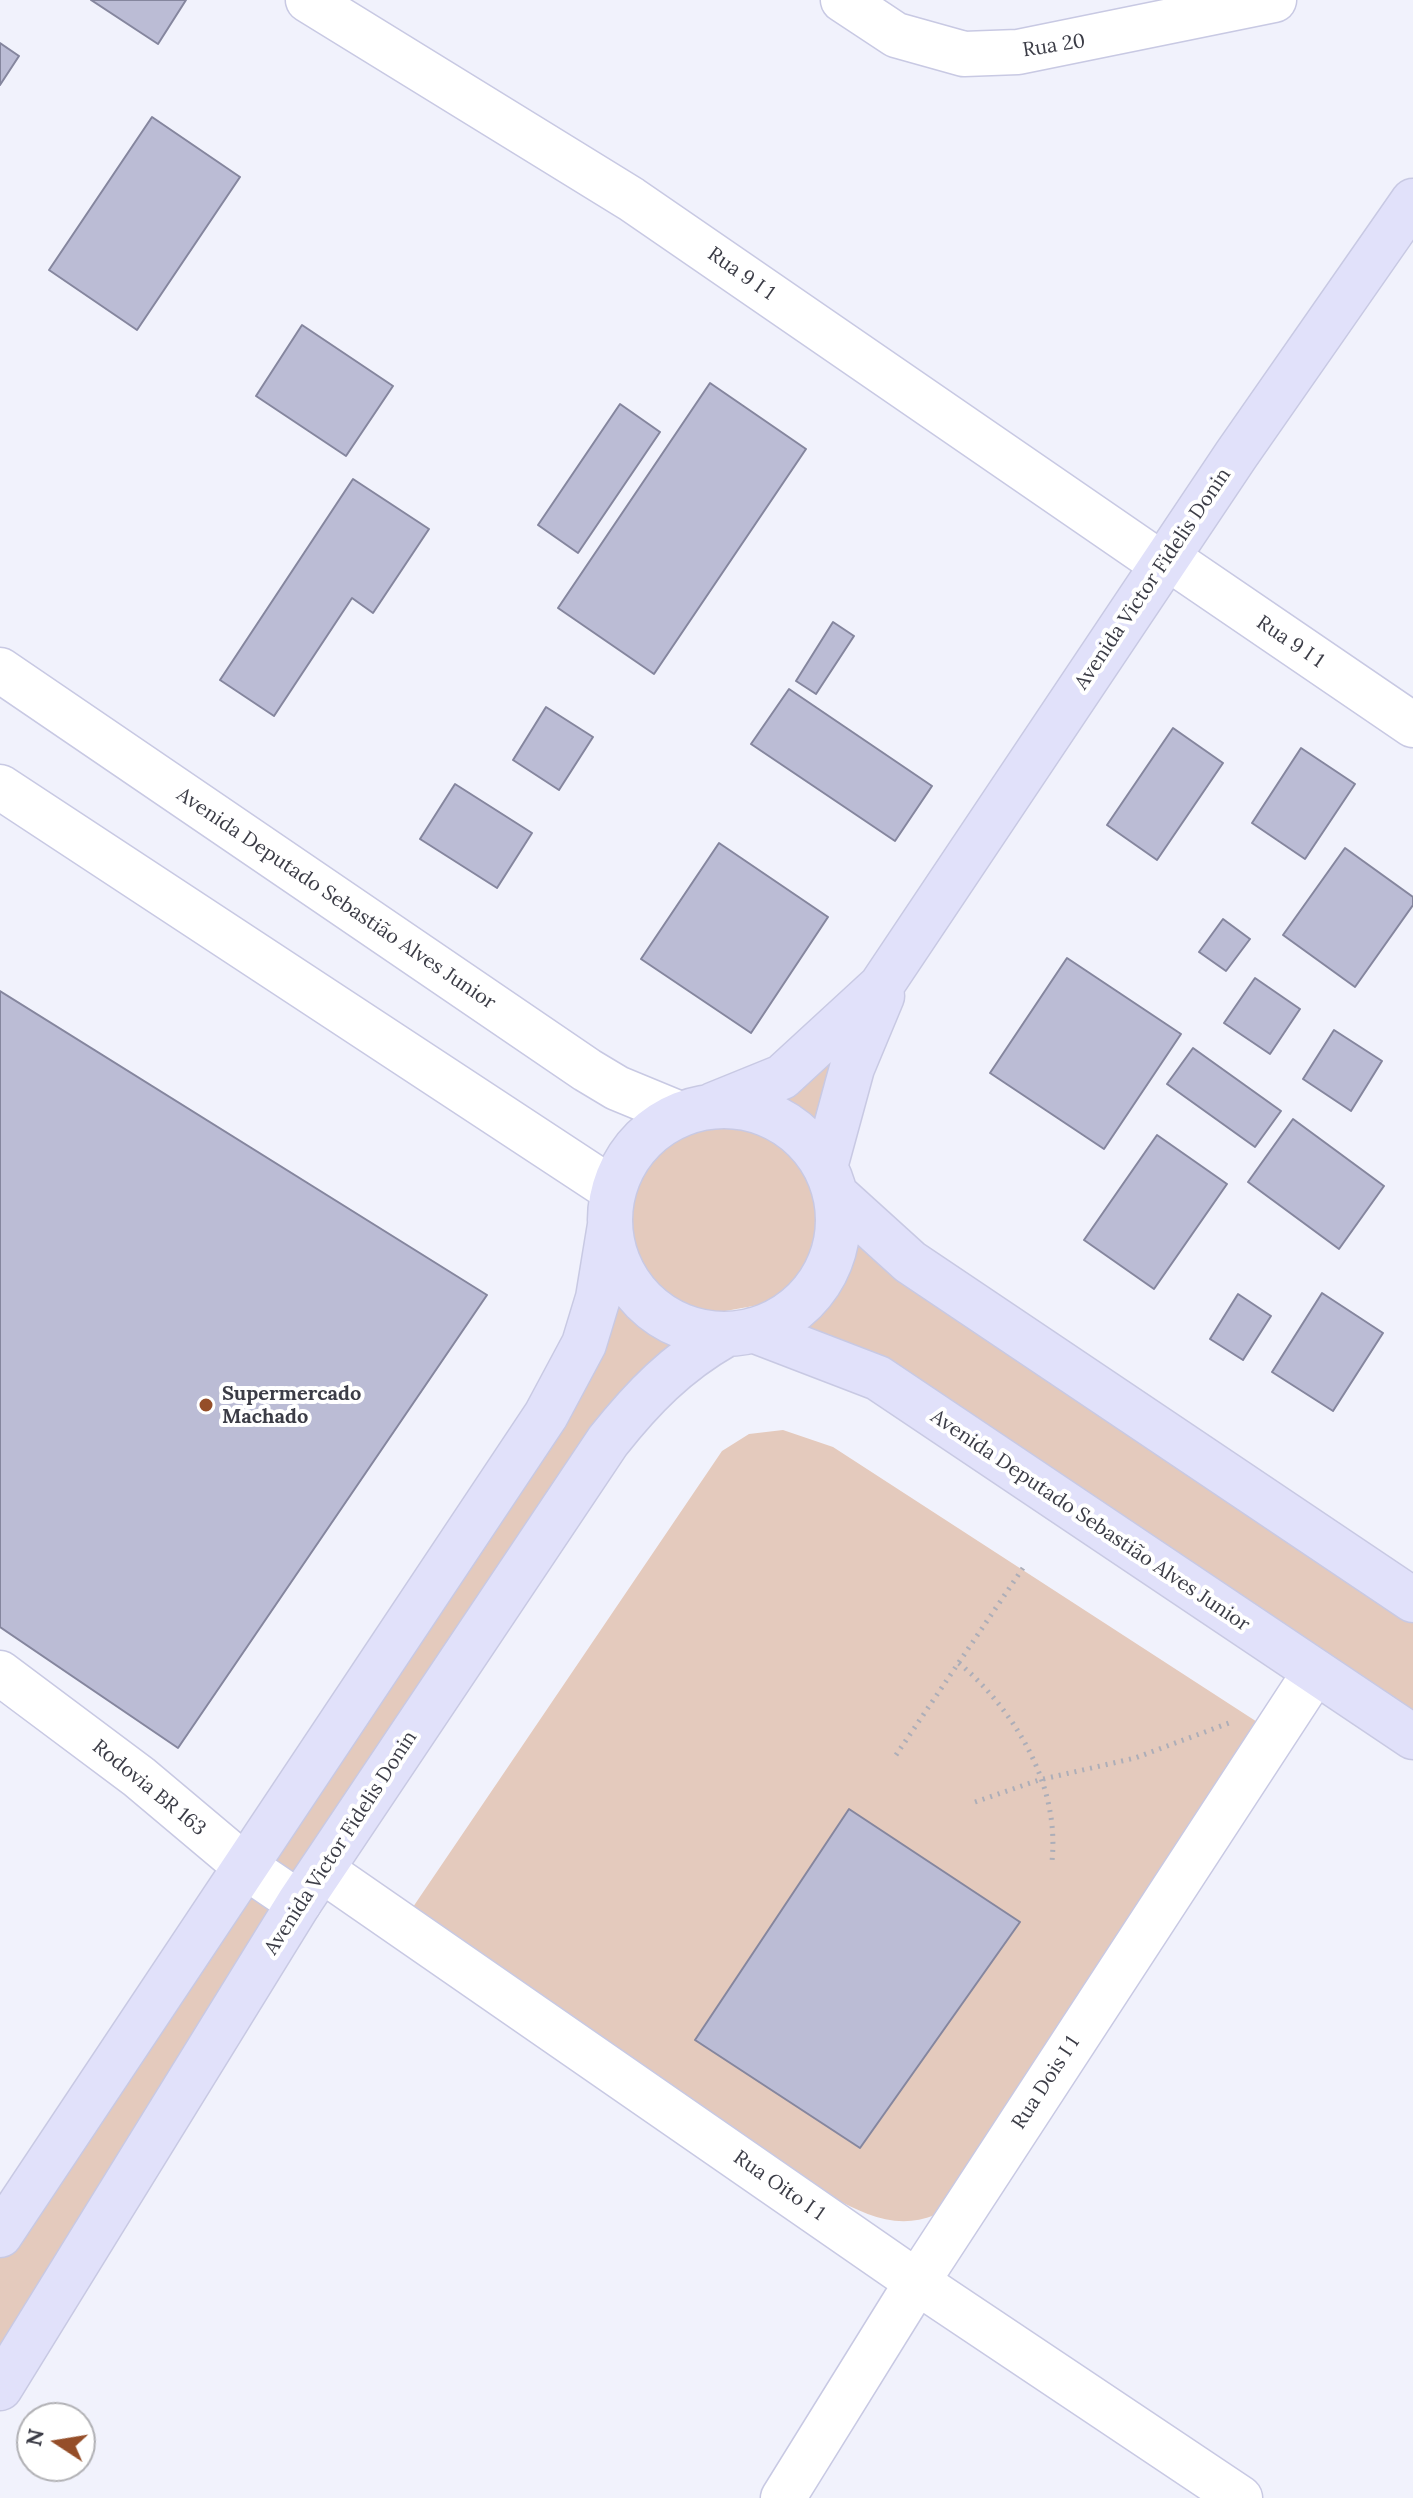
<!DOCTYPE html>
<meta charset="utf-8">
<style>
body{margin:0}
#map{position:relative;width:1413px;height:2498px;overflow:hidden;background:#f1f2fc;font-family:Lora,serif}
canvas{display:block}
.north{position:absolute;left:16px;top:2402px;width:80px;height:80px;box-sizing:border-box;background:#fff;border:2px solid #b1b1b5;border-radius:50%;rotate:282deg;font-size:22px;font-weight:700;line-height:32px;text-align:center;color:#3b3c46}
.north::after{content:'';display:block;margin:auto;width:28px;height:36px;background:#954e29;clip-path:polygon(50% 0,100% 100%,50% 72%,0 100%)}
</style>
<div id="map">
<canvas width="1413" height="2498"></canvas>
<div class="north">N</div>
</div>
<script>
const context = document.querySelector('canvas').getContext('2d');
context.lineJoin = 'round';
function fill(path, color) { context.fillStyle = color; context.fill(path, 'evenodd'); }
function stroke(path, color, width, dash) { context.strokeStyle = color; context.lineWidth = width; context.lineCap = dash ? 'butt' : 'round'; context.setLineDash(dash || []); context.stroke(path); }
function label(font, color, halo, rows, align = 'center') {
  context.font = font + ' Lora,serif'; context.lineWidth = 8; context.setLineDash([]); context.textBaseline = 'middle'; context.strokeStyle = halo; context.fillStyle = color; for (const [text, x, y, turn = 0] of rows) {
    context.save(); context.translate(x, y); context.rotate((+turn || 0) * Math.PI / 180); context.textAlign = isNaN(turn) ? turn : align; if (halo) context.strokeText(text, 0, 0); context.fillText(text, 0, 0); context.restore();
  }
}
fill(new Path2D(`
 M859 1022 821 1143C803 1119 786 1110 757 1101Z
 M757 1128 806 1170 815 1195 816 1230 801 1279 770 1303 703 1315C688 1305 661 1296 651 1282 611 1231 630 1150 695 1130 713 1125 738 1129 757 1128Z
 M843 1212 1413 1608V1719L786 1330C825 1288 843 1273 843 1212Z
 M609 1276C635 1310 649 1331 692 1340L296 1889 259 1865Z
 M783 1430 833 1447 1268 1729 935 2215C897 2230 866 2215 832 2197L411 1910 722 1451 749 1434Z
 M246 1881 283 1907 0 2371V2254Z`), '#e4cabd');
const building = new Path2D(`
 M91 0H186L158 44Z
 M0 43 19 56 0 85Z
 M152 117 240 177 137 330 49 270Z
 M302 325 393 386 346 456 256 396Z
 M710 383 806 449 654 674 558 608Z
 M620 404 660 432 578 553 538 525Z
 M353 479 429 529 373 613 352 598 274 716 220 680Z
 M833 622 854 636 816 694 796 681Z
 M789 689 932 786 895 841 751 744Z
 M546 707 593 737 559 790 513 760Z
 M1173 728 1223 763 1157 860 1107 825Z
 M1301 748 1355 784 1305 859 1252 823Z
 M455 784 532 833 497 888 420 839Z
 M719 843 828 917 751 1033 641 959Z
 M1345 848 1413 897V905L1355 987 1283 935Z
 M1223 919 1250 939 1226 971 1199 952Z
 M1067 958 1181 1034 1104 1149 990 1073Z
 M1255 978 1300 1009 1270 1054 1224 1023Z
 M0 991 487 1295 178 1748 0 1627Z
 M1334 1030 1382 1061 1351 1111 1303 1079Z
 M1193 1048 1281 1111 1255 1147 1167 1084Z
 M1293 1119 1384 1186 1339 1249 1248 1182Z
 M1157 1135 1227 1184 1154 1289 1084 1240Z
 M1322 1293 1383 1333 1333 1411 1272 1372Z
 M1238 1294 1271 1316 1243 1360 1210 1339Z
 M849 1809 1020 1922 860 2148 695 2040Z`);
fill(building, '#bbbcd5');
stroke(building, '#85869e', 2);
const street = new Path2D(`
 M308 0 631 199 1163 565
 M843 0 896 35 964 54 1018 52 1274 0
 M1168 558 1413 725
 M0 670 587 1070 617 1088 680 1114
 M0 787 613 1190
 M0 1673 139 1777 246 1867 299 1903
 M322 1870 917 2282 1240 2498
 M783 2498 917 2282 1315 1672`);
const secondary = new Path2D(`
 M713 1105 782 1077 881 986 1236 455 1413 201
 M610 1220a114 114 0 1 1 228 0a114 114 0 1 1-228 0Z
 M825 1167 852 1068 882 996
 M835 1194 910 1262 1413 1600
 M753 1330 878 1378 1413 1737
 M0 2235 546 1415 584 1344 598 1298 610 1225
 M0 2388 299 1903 608 1441C643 1397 676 1363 725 1335`);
stroke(street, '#c8c9e3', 47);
stroke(secondary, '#c8c9e3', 47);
stroke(new Path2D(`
 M959 1663C1015 1711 1060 1785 1052 1861
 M896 1755 1023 1568
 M975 1802 1039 1780 1135 1758 1229 1723`), '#adaeb8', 5, [2, 6]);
stroke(street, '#fff', 44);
stroke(secondary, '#e1e1fa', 44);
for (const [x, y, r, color] of [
 [206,1405,8,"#954e29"]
]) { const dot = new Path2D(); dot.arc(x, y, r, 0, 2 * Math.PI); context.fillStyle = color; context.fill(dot); stroke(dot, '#fff', 3); }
label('20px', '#3b3c46', '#fff', [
 ["Rua 20",1054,46,-9],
 ["Rua 9 I 1",741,274,35],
 ["Avenida Victor Fidelis Donin",1153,579,-56],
 ["Rua 9 I 1",1290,642,34],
 ["Avenida Deputado Sebastião Alves Junior",336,899,34],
 ["Avenida Deputado Sebastião Alves Junior",1090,1521,34],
 ["Rodovia BR 163",149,1788,39],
 ["Avenida Victor Fidelis Donin",341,1843,-57],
 ["Rua Dois I 1",1046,2083,-57],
 ["Rua Oito I 1",779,2186,35]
]);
label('bold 20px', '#3b3c46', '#fff', [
 ["Supermercado",222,1394],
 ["Machado",222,1417]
], 'left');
</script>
